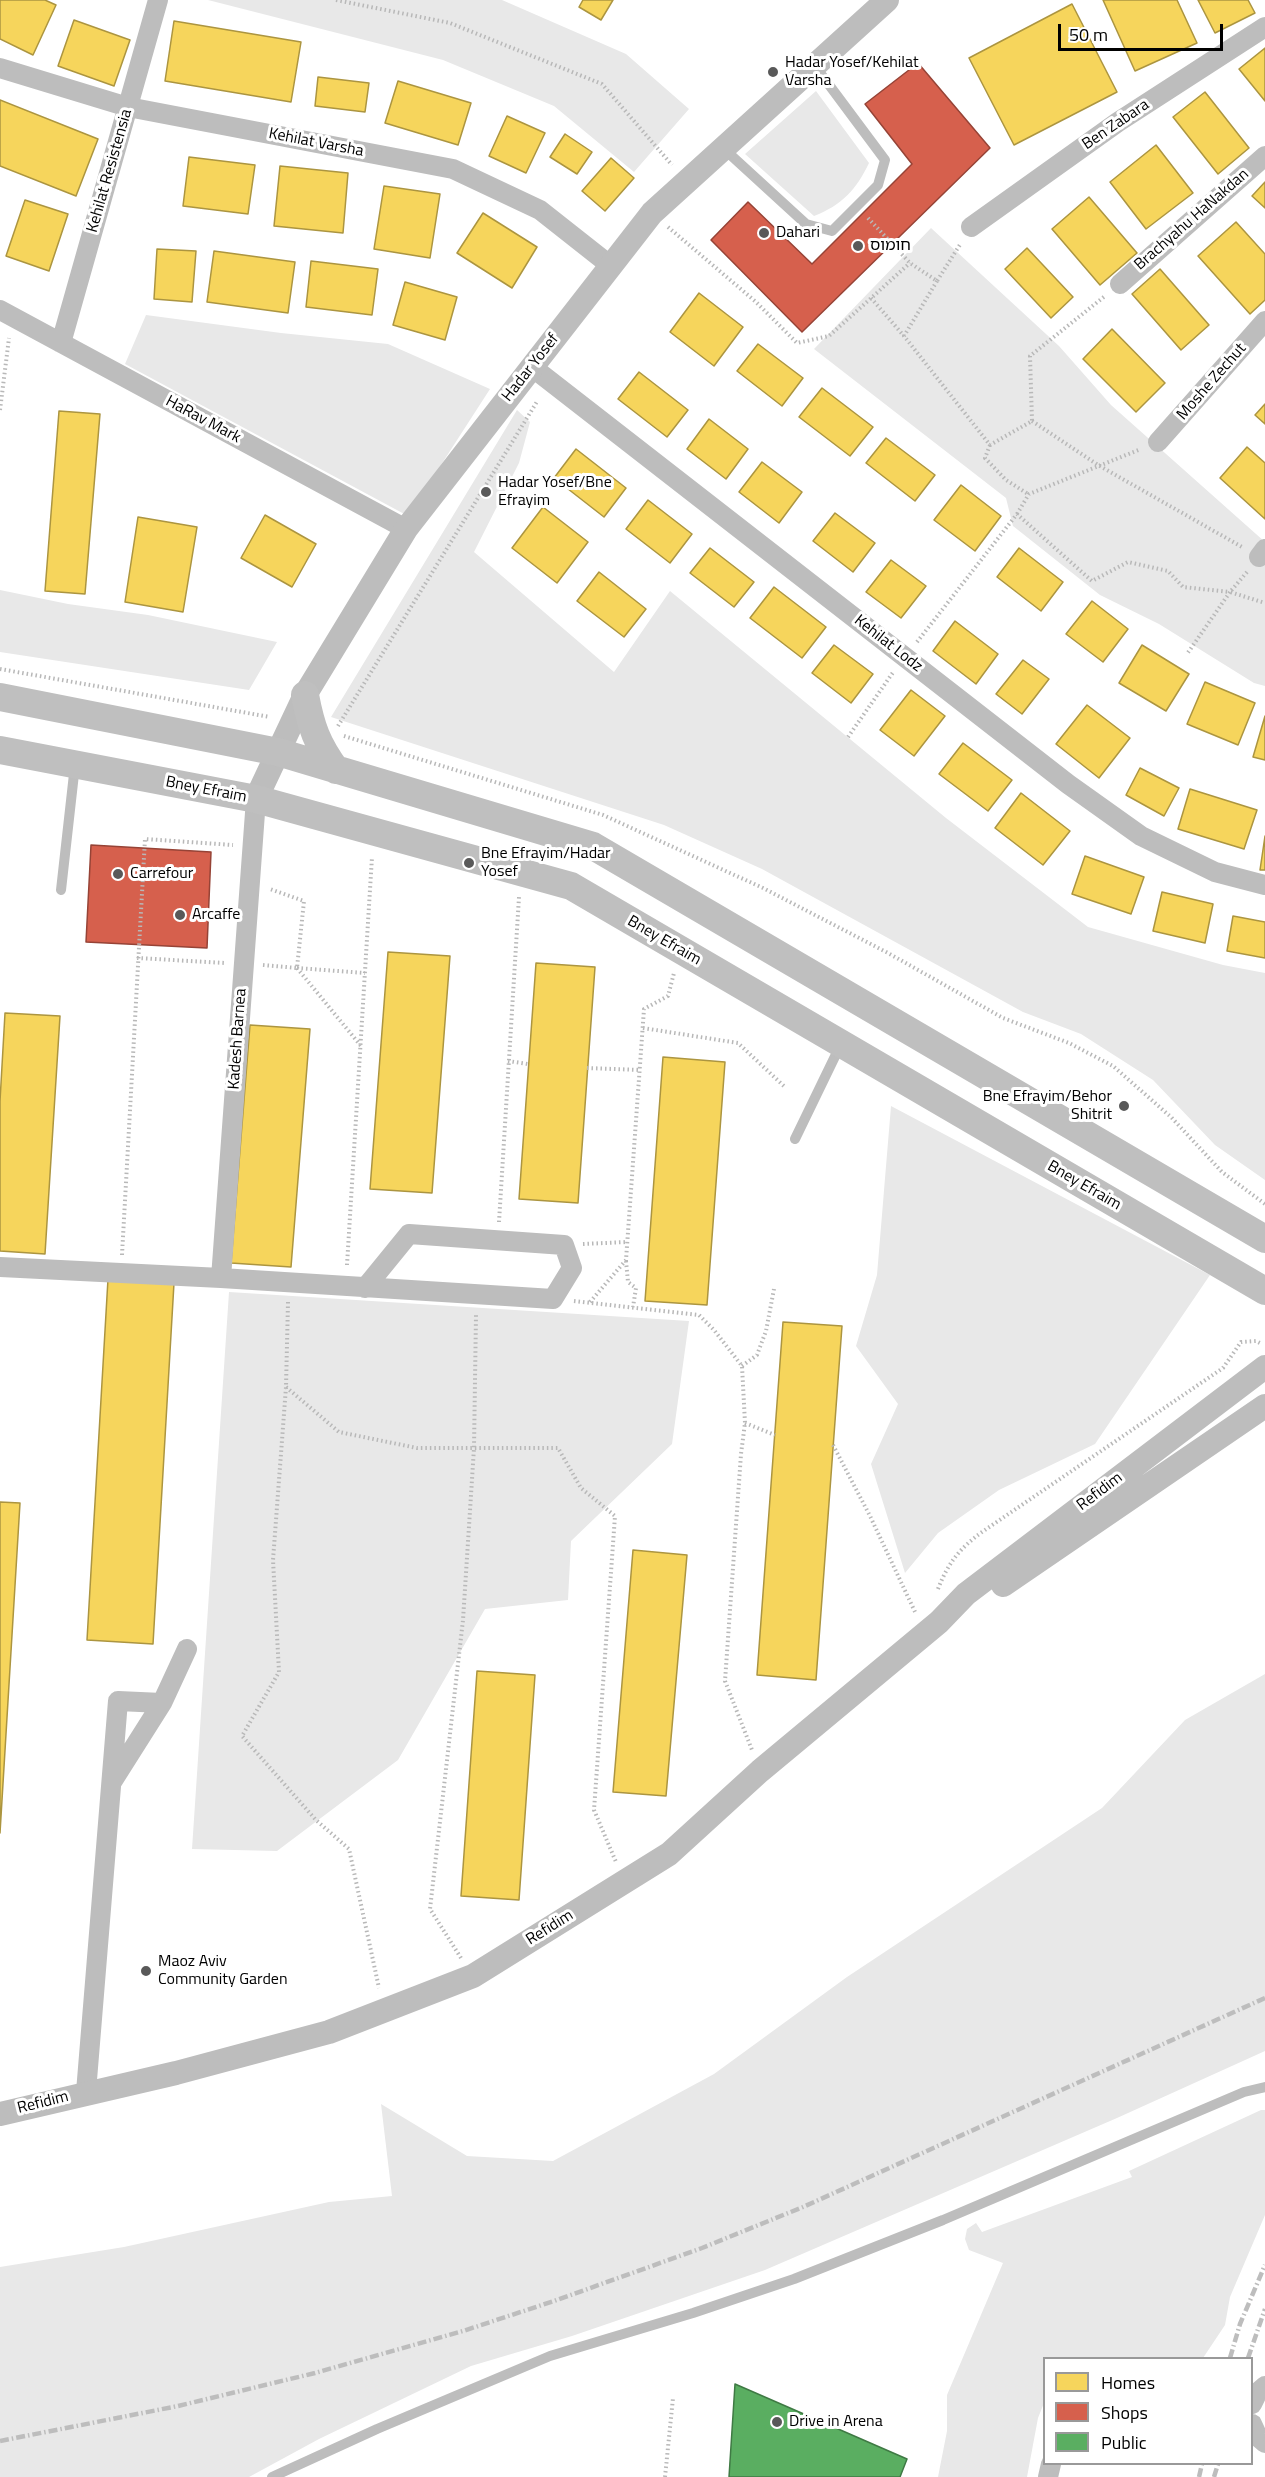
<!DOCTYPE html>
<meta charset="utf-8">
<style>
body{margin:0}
#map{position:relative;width:1265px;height:2477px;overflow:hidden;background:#fff;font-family:"Titillium Web",sans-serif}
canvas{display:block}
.legend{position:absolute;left:1043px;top:2357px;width:210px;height:108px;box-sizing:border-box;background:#fff;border:2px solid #999;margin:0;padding:8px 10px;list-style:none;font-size:18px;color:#000}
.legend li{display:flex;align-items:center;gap:12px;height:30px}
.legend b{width:30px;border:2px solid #999}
.scale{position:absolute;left:1058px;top:24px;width:165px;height:27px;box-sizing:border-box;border:3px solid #000;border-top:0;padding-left:8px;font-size:18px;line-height:21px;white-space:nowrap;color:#000;-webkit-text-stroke:4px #fff;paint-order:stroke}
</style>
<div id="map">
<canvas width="1265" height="2477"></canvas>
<ul class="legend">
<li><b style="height:16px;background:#f6d55c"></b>Homes</li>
<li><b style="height:16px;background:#d6604d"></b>Shops</li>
<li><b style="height:16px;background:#5aae61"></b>Public</li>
</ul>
<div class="scale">50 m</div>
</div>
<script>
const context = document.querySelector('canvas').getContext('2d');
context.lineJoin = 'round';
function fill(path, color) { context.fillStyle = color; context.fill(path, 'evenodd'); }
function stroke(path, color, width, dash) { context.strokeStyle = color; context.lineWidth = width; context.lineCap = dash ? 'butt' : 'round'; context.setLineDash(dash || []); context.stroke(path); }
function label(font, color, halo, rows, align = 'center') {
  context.font = font + ' "Titillium Web","Noto Sans Hebrew",sans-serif'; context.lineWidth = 6; context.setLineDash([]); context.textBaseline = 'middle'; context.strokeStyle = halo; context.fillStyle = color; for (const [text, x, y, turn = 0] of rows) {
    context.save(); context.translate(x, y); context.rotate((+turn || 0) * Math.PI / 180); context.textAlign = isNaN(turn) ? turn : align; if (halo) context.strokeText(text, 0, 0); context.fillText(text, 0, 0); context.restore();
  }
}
fill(new Path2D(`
 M208 0H502L626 54 689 109 634 172 554 106 443 60Z
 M816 91 869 163C856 190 842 205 814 216L745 154Z
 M931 228 1059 346 1111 405 1265 542V686L1254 683 1159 624 1100 595 1013 526 1006 498 814 349Z
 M146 315 281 333 388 344 490 389 408 516 125 364Z
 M517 410 530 422 519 463 474 552 614 672 670 591 946 818 1088 927 1223 965 1265 973V1180L1215 1145 1153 1080 1081 1034 1023 1012 762 869 664 825 331 717Z
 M0 590 68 604 148 615 277 642 249 690 0 652Z
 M891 1106 1210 1275 1095 1444 999 1490 938 1533 905 1573 871 1464 898 1404 856 1346 877 1275Z
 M229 1292 689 1321 672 1444 571 1541 568 1600 485 1609 398 1760 277 1851 192 1849Z
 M1265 1674V2051L1117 2118 765 2270 572 2336 471 2366 319 2439 249 2477H0V2267L124 2247 329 2202 392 2196 381 2104 467 2156 553 2161 714 2074 847 1977 1102 1808 1185 1720Z
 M1261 2110H1265V2215L1230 2297 1225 2325 1203 2358H1044V2403L1038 2418 1027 2477H938L947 2431V2395L1003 2263 969 2250 965 2239 967 2229 976 2223 982 2232 1132 2177 1129 2171Z`), '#e8e8e8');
const homes = new Path2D(`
 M0 0H45L56 5 33 55 0 39Z
 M583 0H613L601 20 579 7Z
 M1103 0H1177L1197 43 1135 71Z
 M1198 0H1248L1255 13 1215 33Z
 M1072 4 1117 92 1014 145 969 58Z
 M74 20 130 40 114 86 58 66Z
 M174 21 301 42 291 102 165 81Z
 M1265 48V101L1239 69Z
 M318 77 369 83 365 112 315 106Z
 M398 81 471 103 458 145 385 123Z
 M1205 92 1249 148 1218 174 1173 117Z
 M0 100 98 139 76 196 0 166Z
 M507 116 545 133 526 173 489 156Z
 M565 134 592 152 577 174 550 157Z
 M1156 145 1193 193 1146 229 1110 182Z
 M189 157 255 165 248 214 183 206Z
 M611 158 634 178 605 211 582 191Z
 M280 166 348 173 343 233 274 226Z
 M1265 182V208L1252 196Z
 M384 186 440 194 430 258 374 249Z
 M1089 197 1137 253 1100 285 1052 229Z
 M25 200 68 214 49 271 6 256Z
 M483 213 537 247 512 288 457 253Z
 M1236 222 1265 254V300L1250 314 1198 256Z
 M1027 248 1073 297 1051 318 1005 269Z
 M157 249 196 251 192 302 154 299Z
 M214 251 295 262 288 313 207 302Z
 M311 261 378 269 372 315 306 307Z
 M1160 269 1209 325 1181 350 1132 294Z
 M405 282 457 297 445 340 393 325Z
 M699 293 743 327 714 366 670 332Z
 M1112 329 1165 383 1136 412 1083 359Z
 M758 344 803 378 782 406 737 371Z
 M639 372 688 410 667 437 618 399Z
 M822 388 873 427 850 456 799 417Z
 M1265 404V424L1255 415Z
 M59 411 100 414 85 594 45 591Z
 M709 419 748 449 726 479 687 449Z
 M886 438 935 475 915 501 866 463Z
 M1247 447 1265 463V519L1220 478Z
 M576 449 626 488 604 517 554 478Z
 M762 462 802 492 779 523 739 492Z
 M961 485 1001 516 975 551 934 520Z
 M648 500 692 534 670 563 626 529Z
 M543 507 588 542 557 583 512 548Z
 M835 513 875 543 853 572 813 541Z
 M265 515 316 544 292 587 241 558Z
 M138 517 197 527 183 612 125 602Z
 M710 548 754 582 734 607 690 573Z
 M1019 548 1063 582 1041 611 997 577Z
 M891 560 926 586 901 618 866 592Z
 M599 572 646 609 624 637 577 601Z
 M774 587 826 627 802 658 750 618Z
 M1092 601 1128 629 1103 662 1066 634Z
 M955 621 998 654 976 684 933 651Z
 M834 645 873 674 851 703 812 673Z
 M1142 645 1189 674 1166 711 1119 683Z
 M1023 660 1049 679 1022 714 996 694Z
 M1205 682 1255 703 1238 745 1187 724Z
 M911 690 945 716 914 756 880 730Z
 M1087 705 1130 738 1099 778 1056 744Z
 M1265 716V760L1253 757Z
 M963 743 1012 780 988 811 939 774Z
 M1140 768 1179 788 1164 816 1126 795Z
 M1190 789 1257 810 1244 849 1178 829Z
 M1021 793 1070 831 1043 865 995 828Z
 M1265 836V870H1260Z
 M1085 856 1144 877 1131 914 1072 894Z
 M1162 892 1213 904 1205 943 1153 931Z
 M1233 916 1265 922V958L1227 951Z
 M388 952 450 956 432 1193 370 1189Z
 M536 963 595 967 578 1203 519 1199Z
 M5 1013 60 1016 45 1254 0 1251V1101Z
 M250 1025 310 1029 291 1267 231 1263Z
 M663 1057 725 1062 707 1305 645 1301Z
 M108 1279 174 1283 153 1644 87 1640Z
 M783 1322 842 1326 816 1680 757 1675Z
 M0 1502 20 1503 0 1833Z
 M633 1550 687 1555 666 1796 613 1792Z
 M477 1671 535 1675 519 1900 461 1896Z`);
fill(homes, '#f6d55c');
stroke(homes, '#ac9540', 1.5);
const shops = new Path2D(`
 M918 63 990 148 802 332 711 240 748 202 812 264 912 164 865 104Z
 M91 845 211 852 207 948 86 942Z`);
fill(shops, '#d6604d');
stroke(shops, '#964336', 1.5);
const public = new Path2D(`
 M735 2384 907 2459 900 2477H729Z`);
fill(public, '#5aae61');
stroke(public, '#3f7a44', 1.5);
stroke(new Path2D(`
 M336 0 450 23 602 84 672 165
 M868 218 910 263 937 281 961 243
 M668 227 756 302 797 343 829 336 910 263
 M937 281 904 336 990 445 1032 421 1030 356 1105 296
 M871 298 904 336
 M0 410 9 338
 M1032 421 1098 465 1242 547
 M990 445 985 458 1006 480 1028 494
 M1017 514 1029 494 1141 449
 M1247 572 1230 592 1265 603
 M917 642 1017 514 1092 581 1128 562 1168 571 1183 587 1230 592 1187 654
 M0 669 270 717
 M338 726 538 400
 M344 736 603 815 763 888 888 953 1003 1018 1069 1043 1113 1066 1171 1117 1222 1172 1265 1204
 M848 737 894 671
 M137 958 225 963
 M263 965 297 968 304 901 270 889
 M297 968 361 1046
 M297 968 365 973
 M643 1028 738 1043 786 1088
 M508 1061 528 1064
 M587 1068 640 1070
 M499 1222 519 897
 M583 1244 627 1242
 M122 1255 145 839 233 845
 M626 1261 628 1282 636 1288 633 1307
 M347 1265 372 857
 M574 1301 699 1315 714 1330 742 1366 745 1423 741 1454 725 1681 752 1750
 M288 1302 286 1387 273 1560 279 1672 242 1736 316 1820 349 1849 379 1988
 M590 1302 626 1260 644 1009 668 996 674 973
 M742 1366 757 1355 766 1331 774 1289
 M286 1387 339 1432 417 1448H558L581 1488 615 1516 594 1810 616 1862
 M745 1423 775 1435
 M833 1445 870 1516 916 1614
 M938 1589C948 1563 960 1548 982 1532L1223 1368 1241 1342 1256 1341 1262 1344
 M461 1958 430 1909 463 1620 474 1448 476 1314
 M665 2477 673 2398`), '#b8b8b8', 4, [1.5, 3]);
stroke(new Path2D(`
 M723 148 806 224 832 231 878 185 885 160 815 66
 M61 890 75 765
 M795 1139 841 1044
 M272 2477 377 2429 550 2356 693 2313 794 2279 943 2220 1244 2092 1265 2087`), '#bdbdbd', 10);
stroke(new Path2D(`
 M0 68 128 107 453 169 540 210 611 266
 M971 227 1118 122 1265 27
 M1120 284 1265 156
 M0 310 406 529
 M61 343 158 0
 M532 367 1068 784 1141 836 1215 872 1265 885
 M1158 442 1265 321
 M1259 557 1265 549
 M0 1267 221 1278 553 1299 572 1268 564 1245 409 1234 365 1288
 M221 1278 256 799
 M162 1703 187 1649
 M86 2092 118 1701 162 1703 112 1782
 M1252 2404 1258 2392 1265 2386
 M1252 2424 1258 2437 1265 2443
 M1048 2477 1051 2464`), '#bdbdbd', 20);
stroke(new Path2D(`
 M256 799 305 695 406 529 652 213 887 0
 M1003 1585 1265 1406
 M0 2114 176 2073 329 2032 473 1976 669 1854 760 1771 939 1622 966 1594 1265 1367`), '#bdbdbd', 24);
stroke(new Path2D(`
 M305 695C311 727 317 744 336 770
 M0 697 278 752 593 846 1265 1239
 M0 750 256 799 571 886 1265 1291`), '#bfbfbf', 28);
stroke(new Path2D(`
 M1230 2358 1240 2324 1265 2265
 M1248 2358 1265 2309
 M0 2441 178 2406 315 2373 463 2331 554 2301 702 2248 803 2207 1265 1998
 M1199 2477 1202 2464
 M1214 2477 1218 2464`), '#bdbdbd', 4.5, [9, 3, 1.5, 3]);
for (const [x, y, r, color] of [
 [773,72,6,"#595959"],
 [764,233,6,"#595959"],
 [858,246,6,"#595959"],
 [486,492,6,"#595959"],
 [469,863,6,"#595959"],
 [118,874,6,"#595959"],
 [180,915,6,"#595959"],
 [1124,1106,6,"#595959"],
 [146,1971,6,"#595959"],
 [777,2422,6,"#595959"]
]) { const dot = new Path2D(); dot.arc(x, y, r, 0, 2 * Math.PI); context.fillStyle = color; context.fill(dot); stroke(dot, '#fff', 2); }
label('16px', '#000', '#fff', [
 ["Hadar Yosef/Kehilat",785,63],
 ["Varsha",785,81],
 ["Dahari",776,233],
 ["חומוס",870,246],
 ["Hadar Yosef/Bne",498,483],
 ["Efrayim",498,501],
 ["Bne Efrayim/Hadar",481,854],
 ["Yosef",481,872],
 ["Carrefour",130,874],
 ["Arcaffe",192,915],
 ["Bne Efrayim/Behor",1112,1097,"right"],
 ["Shitrit",1112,1115,"right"],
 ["Maoz Aviv",158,1962],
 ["Community Garden",158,1980],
 ["Drive in Arena",789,2422]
], 'left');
label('16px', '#000', '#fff', [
 ["Ben Zabara",1116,125,-34],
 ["Kehilat Varsha",316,143,11],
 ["Kehilat Resistensia",110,171,-74],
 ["Brachyahu HaNakdan",1192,220,-41],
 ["Hadar Yosef",531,368,-52],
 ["Moshe Zechut",1212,382,-49],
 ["HaRav Mark",203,420,28],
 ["Kehilat Lodz",888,644,38],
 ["Bney Efraim",206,790,11],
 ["Bney Efraim",664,941,30],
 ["Kadesh Barnea",238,1039,-86],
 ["Bney Efraim",1084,1186,30],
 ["Refidim",1100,1492,-37],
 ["Refidim",550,1928,-32],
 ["Refidim",43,2103,-14]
]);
</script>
